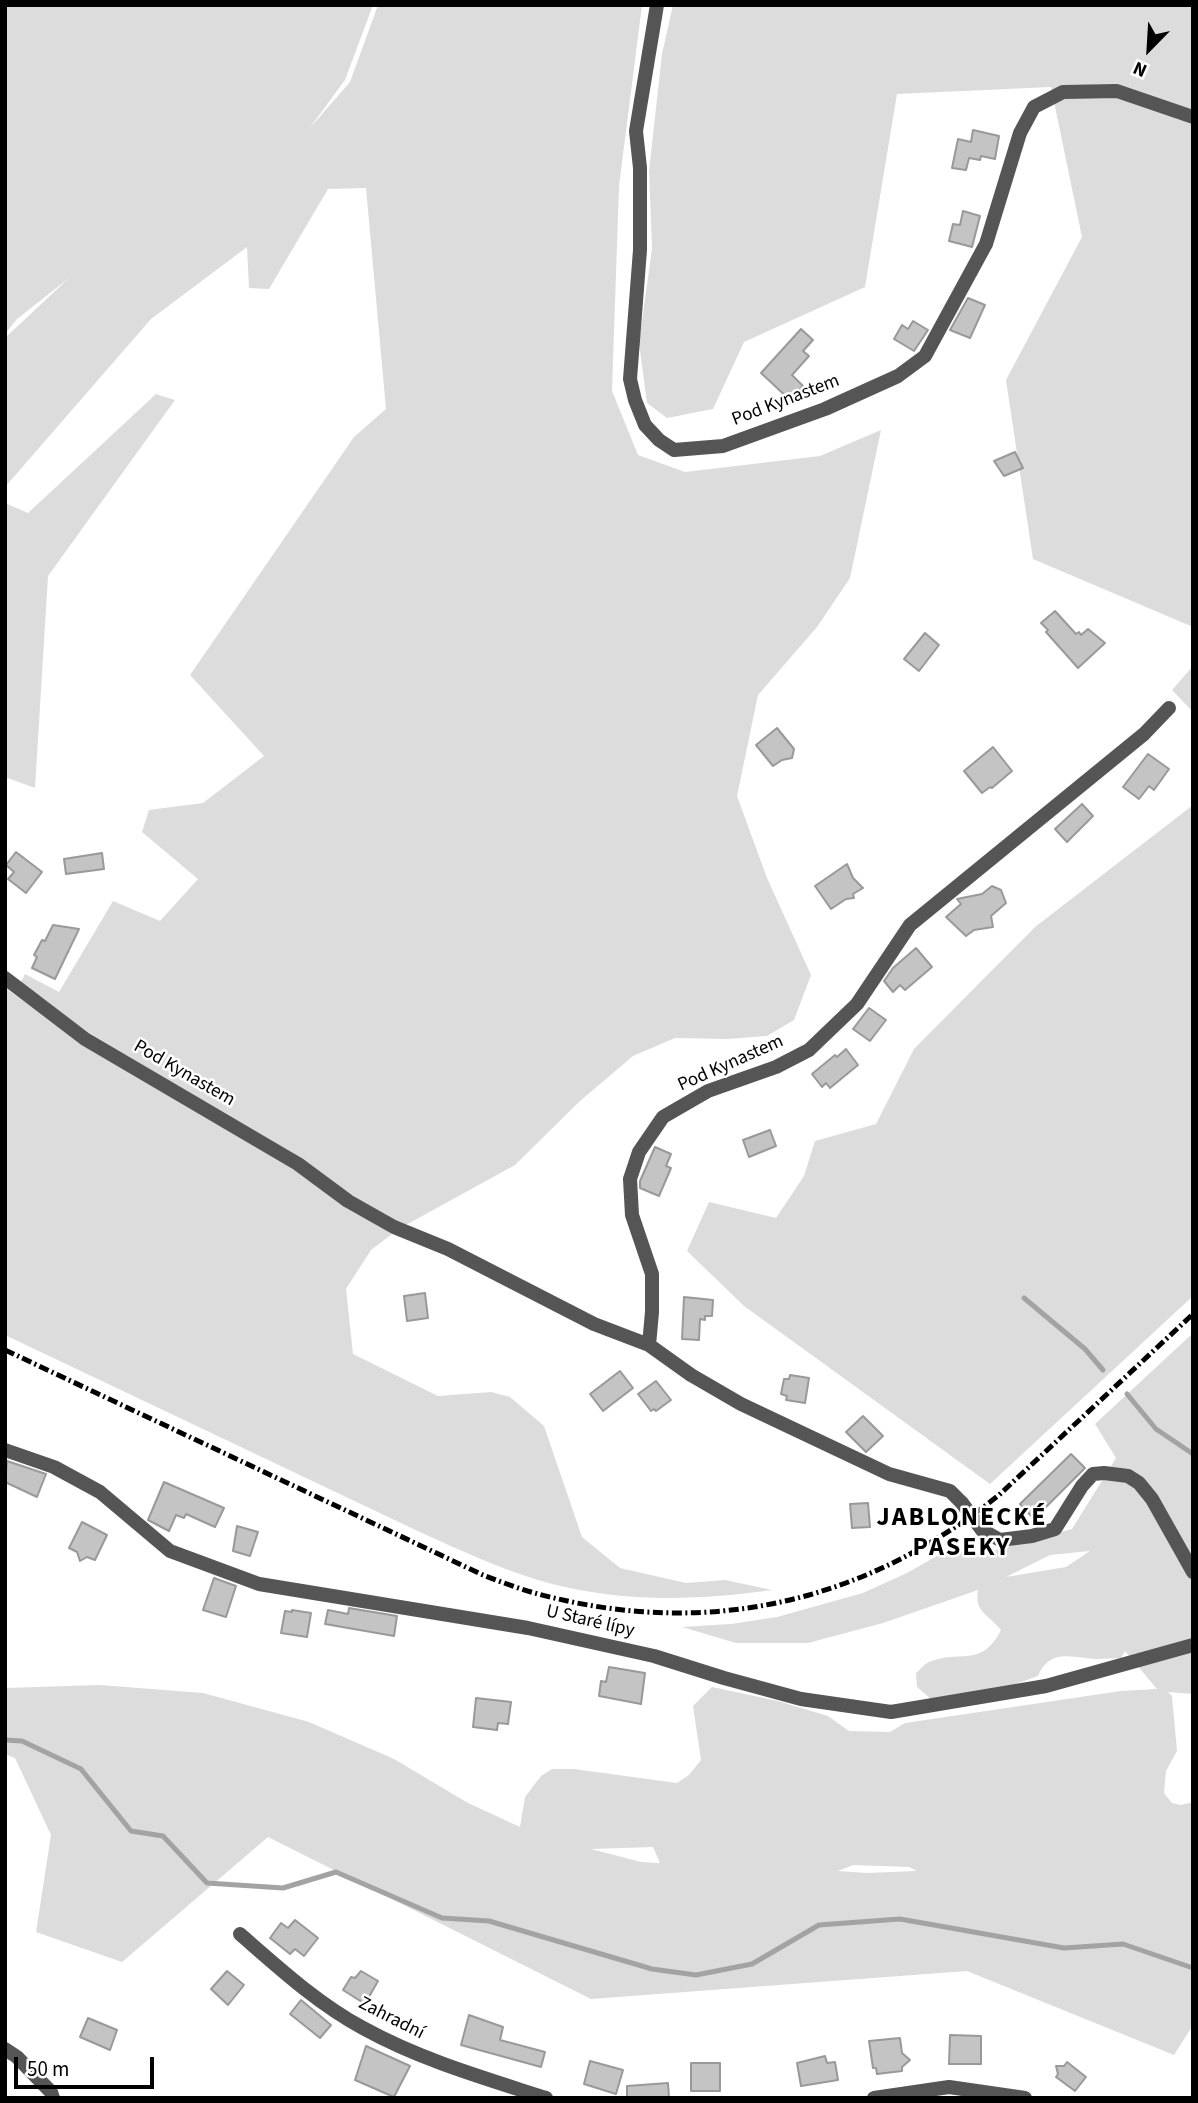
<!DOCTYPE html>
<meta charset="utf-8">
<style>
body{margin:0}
#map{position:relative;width:1198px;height:2103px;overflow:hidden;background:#fff;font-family:"Source Sans 3",sans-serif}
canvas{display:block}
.frame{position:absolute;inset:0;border:7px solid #000;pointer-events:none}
.north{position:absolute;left:1114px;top:14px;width:70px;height:70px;-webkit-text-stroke:5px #fff;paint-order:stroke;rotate:204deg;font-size:19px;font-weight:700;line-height:28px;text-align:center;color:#000}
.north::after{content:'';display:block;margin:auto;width:24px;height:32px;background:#000;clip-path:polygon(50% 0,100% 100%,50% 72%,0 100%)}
.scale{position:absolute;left:14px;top:2057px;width:140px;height:32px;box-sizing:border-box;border:4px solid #000;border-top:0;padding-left:9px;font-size:21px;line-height:24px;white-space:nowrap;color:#000;-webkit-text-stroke:5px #fff;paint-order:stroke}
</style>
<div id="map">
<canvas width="1198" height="2103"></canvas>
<div class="frame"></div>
<div class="north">N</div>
<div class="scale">50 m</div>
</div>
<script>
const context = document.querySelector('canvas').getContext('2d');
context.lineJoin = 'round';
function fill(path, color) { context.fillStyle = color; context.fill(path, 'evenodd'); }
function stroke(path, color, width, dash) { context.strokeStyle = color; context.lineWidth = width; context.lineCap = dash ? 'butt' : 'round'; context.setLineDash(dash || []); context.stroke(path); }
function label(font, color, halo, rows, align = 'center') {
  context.font = font + ' "Source Sans 3",sans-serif'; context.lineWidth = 5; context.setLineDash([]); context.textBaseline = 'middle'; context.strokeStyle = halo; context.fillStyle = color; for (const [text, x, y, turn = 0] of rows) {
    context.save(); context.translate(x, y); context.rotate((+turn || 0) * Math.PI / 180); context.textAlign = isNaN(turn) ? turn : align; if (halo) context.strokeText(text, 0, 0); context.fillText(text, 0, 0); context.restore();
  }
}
fill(new Path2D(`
 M5 5H373L345 80 309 129 350 82 378 5H642L619 186 612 391 638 455 685 472 820 456 881 430 850 578 817 627 758 695 737 796 767 878 811 975 794 1020 767 1036 727 1039 675 1038 633 1056 580 1101 515 1165 404 1226 351 1197 300 1160 86 1031 20 984 25 974 59 992 113 901 160 921 198 879 142 832 149 810 203 803 264 756 190 675 354 437 386 409 366 188 328 189 269 289 249 288 247 247 151 319 5 487V338L69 278 17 319 5 334Z
 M673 5H1193V627L1033 559 1006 380 1082 237 1051 87 897 94 865 287 744 342 713 409 667 418 647 403 639 343 652 248 649 171 662 54Z
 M156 394 175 400 48 576 35 788 5 777V503L28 513Z
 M1193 666V712L1172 690Z
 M1193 805V1296L990 1484 744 1306 687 1251 709 1202 776 1218 804 1176 815 1141 876 1124 914 1049 1035 927Z
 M5 988 36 1010 292 1167 392 1234 371 1250 346 1289 353 1354 438 1396 491 1392 510 1397 544 1426 582 1537 620 1568 686 1583 725 1580 772 1590C694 1601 615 1603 538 1580 499 1568 462 1551 424 1534L5 1335Z
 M1193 1333V1694L1168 1692 1172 1696 1177 1751 1166 1771 1164 1793 1172 1803 1181 1805 1193 1802V2025L1174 2055 967 1971 591 1999 268 1837 122 1962 36 1932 51 1835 15 1758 5 1754V1688L100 1685 203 1693 309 1722 394 1759 468 1803 520 1827 525 1797 541 1776 552 1769H574L677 1783 689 1775 701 1760 693 1706 712 1687 778 1701 828 1716 849 1731 890 1732 905 1723 1121 1691 1157 1689 1125 1651 1121 1658C1113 1658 1105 1659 1098 1659 1073 1658 1050 1647 1038 1676L1007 1687 931 1699 917 1687 916 1673C920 1670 924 1664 929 1662 960 1649 981 1669 1001 1630 988 1614 974 1612 978 1590L883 1623 808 1643H736L682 1627 731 1624 777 1617 863 1593 907 1573 944 1552 985 1553 1072 1529 1116 1458 1095 1424ZM1090 1551 1066 1567 1006 1577 1050 1555ZM653 1847 660 1863 641 1862 591 1849ZM853 1865 909 1867 917 1871 867 1873 838 1871Z`), '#dcdcdc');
stroke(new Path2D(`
 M1024 1298 1085 1349 1103 1370
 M1127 1394 1156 1429 1193 1454
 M5 1740 22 1741 81 1769 131 1831 163 1836 207 1883 283 1888 336 1872 442 1918 489 1921 652 1969 696 1975 752 1964 819 1925 900 1919 1064 1948 1123 1944 1193 1968`), '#a3a3a3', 5);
const building = new Path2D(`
 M973 130 999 136 995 159 981 156 980 160 969 158 966 170 952 168 958 139 971 142Z
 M963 211 980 216 972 247 949 241 953 224 960 225Z
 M968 298 985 305 970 338 950 330Z
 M913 321 928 330 914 351 894 339 902 325 908 329Z
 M801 329 813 340 803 351 809 356 792 375 803 386 790 400 761 373Z
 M1015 452 1023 468 1004 476 994 461Z
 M1055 611 1076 634 1079 632 1081 635 1088 629 1105 643 1078 668 1046 632 1048 630 1041 623Z
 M925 633 939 645 919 671 904 659Z
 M777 728 794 749 792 758 782 760 773 766 756 745Z
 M993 747 1012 771 992 788 990 787 982 793 964 771Z
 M1148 754 1169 769 1154 790 1149 786 1139 799 1123 787Z
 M1082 804 1093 816 1067 842 1055 829Z
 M16 852 42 872 26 893 8 879 14 872 6 865Z
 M102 853 104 869 66 874 64 859Z
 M847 864 853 878 863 888 853 894 854 898 846 899 831 909 815 886Z
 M992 886 1001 890 1006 903 991 916 993 927 974 930 966 936 946 917 961 904 957 899 982 894Z
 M53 925 79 929 55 979 32 968 37 957 34 955 42 940 45 941Z
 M916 948 932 967 905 990 900 985 893 992 884 981 893 968Z
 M869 1008 886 1020 870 1041 853 1029Z
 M846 1049 858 1065 830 1088 826 1083 822 1087 812 1074 835 1055 837 1057Z
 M770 1130 776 1146 749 1157 743 1140Z
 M655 1147 671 1154 666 1166 671 1168 659 1196 640 1188V1181Z
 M425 1293 428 1318 407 1321 404 1296Z
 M684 1297 713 1300 712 1316H705V1320L700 1319 699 1340 682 1339Z
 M620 1371 633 1388 603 1411 590 1394Z
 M790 1375 809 1378 805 1403 786 1400 787 1396 781 1394 784 1379H789Z
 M656 1381 671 1400 656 1411 654 1409 651 1411 638 1394Z
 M863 1416 883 1436 866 1452 846 1432Z
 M1071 1454 1085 1468 1034 1519 1020 1504Z
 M7 1461 46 1474 37 1497 5 1482Z
 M164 1482 224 1508 215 1527 186 1514 184 1518 176 1515 169 1531 148 1520Z
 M868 1503 870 1527 852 1528 850 1504Z
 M82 1522 107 1535 95 1560 87 1557 80 1561 77 1552 69 1548Z
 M237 1526 258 1532 250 1556 233 1551Z
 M214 1578 236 1586 226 1617 203 1610Z
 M349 1608 397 1616 394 1636 325 1624 328 1610 348 1614Z
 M292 1610 311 1613 307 1637 281 1633 285 1611 292 1612Z
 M609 1667 645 1673 641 1704 599 1696 601 1681 606 1682Z
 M476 1698 511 1702 508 1724 498 1723 497 1730 473 1727Z
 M295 1920 318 1938 304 1956 295 1949 290 1954 270 1938 281 1923 288 1928Z
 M227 1971 244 1985 228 2005 211 1989Z
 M361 1971 378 1981 365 2004 343 1990 351 1977 355 1978Z
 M301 2000 331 2025 320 2038 290 2014Z
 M469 2015 503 2027 500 2040 545 2052 541 2067 461 2045Z
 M88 2018 117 2030 110 2050 80 2037Z
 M950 2035 981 2036V2064H949Z
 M900 2038 902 2053 910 2060 902 2067V2071L877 2074 876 2068H873L869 2041Z
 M366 2046 410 2066 394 2097 355 2080Z
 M825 2056 827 2063 835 2062 838 2080 801 2086 797 2063Z
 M590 2061 623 2070 616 2094 584 2084Z
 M1067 2062 1086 2077 1075 2091 1056 2077 1058 2074 1056 2066H1064Z
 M691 2063H720V2091H691Z
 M668 2083 669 2098H627V2086Z`);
fill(building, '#c4c4c4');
stroke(building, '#999', 2);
stroke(new Path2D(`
 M657 5 636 131 640 168V250L630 379 635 400 645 425 659 440 674 450 723 446 825 409 898 376 925 356 986 244 1020 133 1034 107 1063 92 1117 91 1193 117
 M5 978 85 1039 298 1164 348 1201 394 1227 448 1249 594 1324 649 1345
 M5 1450 54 1467 100 1492 170 1551 259 1584 528 1628 654 1656 724 1678 801 1699 891 1712 1046 1686 1193 1645
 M962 1503 950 1491 889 1474 741 1404 691 1375 649 1345 652 1312V1274L632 1215 630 1179 639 1152 663 1117 708 1091 776 1067 809 1050 857 1004 910 925 1144 734 1169 708
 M982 1530 1000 1540 1032 1536 1055 1529 1082 1486 1093 1474 1104 1473 1128 1476 1139 1483 1152 1499 1193 1572
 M240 1934C279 1968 317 2003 363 2028 421 2060 484 2078 546 2098
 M5 2049 17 2057 51 2092 53 2098
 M874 2098 949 2087 1025 2098`), '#555', 14);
stroke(new Path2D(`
 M5 1350 483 1575C501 1582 520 1589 538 1594 707 1639 864 1603 999 1495L1193 1314`), '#000', 5, [10, 3.5, 2, 3.5]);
stroke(new Path2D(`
 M962 1503 982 1530`), '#555', 14);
label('19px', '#000', '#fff', [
 ["Pod Kynastem",786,401,-21],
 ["Pod Kynastem",731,1064,-24],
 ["Pod Kynastem",184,1074,30],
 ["U Staré lípy",590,1622,13],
 ["Zahradní",391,2019,27]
]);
context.letterSpacing = '2px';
label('bold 26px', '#000', '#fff', [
 ["JABLONECKÉ",962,1519],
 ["PASEKY",962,1549]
]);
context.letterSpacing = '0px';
</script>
